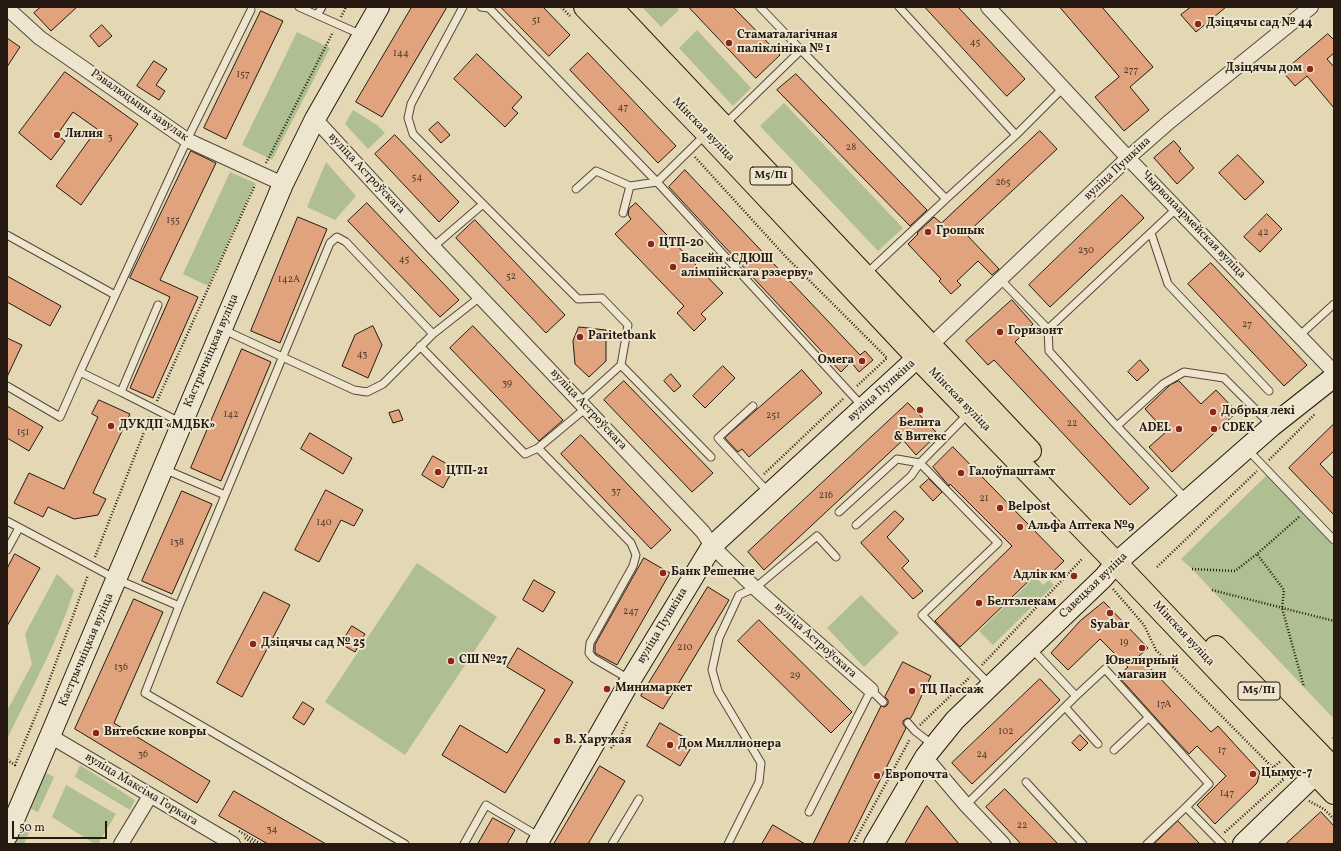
<!DOCTYPE html>
<meta charset="utf-8">
<style>
body{margin:0}
#map{position:relative;width:1341px;height:851px;overflow:hidden;background:#e4d7b4;font-family:Vollkorn,serif}
canvas{display:block}
.frame{position:absolute;inset:0;border:8px solid #251911;pointer-events:none}
.scale{position:absolute;left:12px;top:821px;width:95px;height:18px;box-sizing:border-box;border:2px solid #251911;border-top:0;padding-left:5px;font-size:12px;line-height:14px;white-space:nowrap;color:#251911;-webkit-text-stroke:3px #ede5ce;paint-order:stroke}
</style>
<div id="map">
<canvas width="1341" height="851"></canvas>
<div class="frame"></div>
<div class="scale">50 m</div>
</div>
<script>
const context = document.querySelector('canvas').getContext('2d');
context.lineJoin = 'round';
function fill(path, color) { context.fillStyle = color; context.fill(path, 'evenodd'); }
function stroke(path, color, width, dash) { context.strokeStyle = color; context.lineWidth = width; context.lineCap = dash ? 'butt' : 'round'; context.setLineDash(dash || []); context.stroke(path); }
function label(font, color, halo, rows, align = 'center') {
  context.font = font + ' Vollkorn,serif'; context.lineWidth = 4; context.setLineDash([]); context.textBaseline = 'middle'; context.strokeStyle = halo; context.fillStyle = color; for (const [text, x, y, turn = 0] of rows) {
    context.save(); context.translate(x, y); context.rotate((+turn || 0) * Math.PI / 180); context.textAlign = isNaN(turn) ? turn : align; if (halo) context.strokeText(text, 0, 0); context.fillText(text, 0, 0); context.restore();
  }
}
fill(new Path2D(`
 M642 7H677L679 10 661 27Z
 M697 30 751 88 733 106 679 48Z
 M297 32 330 48 272 160 242 145Z
 M784 103 903 228 878 251 760 126Z
 M353 110 377 125 385 133 368 149 345 124Z
 M326 162 356 196 335 220 307 207Z
 M230 172 255 183 208 286 183 274Z
 M1268 474 1334 541V719L1192 569 1181 559Z
 M417 563 497 617 405 755 325 702Z
 M1032 573 1043 585 1049 580 1054 585 993 645 979 631 1028 584 1025 579Z
 M57 574 74 590C58 642 31 689 7 739V711L32 664 25 634Z
 M861 595 899 633 864 667 827 628Z
 M80 765 135 800 130 810 75 777Z
 M43 771 54 777 38 812 27 807Z
 M66 785 116 814 98 844H95L52 817Z
 M18 826 29 833 24 844H10Z`), '#afbf91');
const building = new Path2D(`
 M41 7H77L51 31 34 13Z
 M412 7H447L382 117 356 102Z
 M501 7H543L570 35 549 56Z
 M689 7H733L780 55 756 78Z
 M925 7H958L1025 79 1007 96Z
 M1060 7H1102L1153 67 1130 87 1149 110 1124 131 1095 97 1119 77Z
 M1191 7H1226L1196 32 1181 15Z
 M261 11 283 21 226 139 204 128Z
 M102 25 112 36 99 47 90 36Z
 M1328 34 1334 40V53L1327 59 1334 67V108L1307 76 1295 86 1283 72Z
 M7 38 20 47 7 67Z
 M588 53 676 146 658 163 570 70Z
 M477 54 522 97 512 108 518 113 505 127 454 79Z
 M154 61 167 69 156 85 165 91 159 100 137 86Z
 M65 72 138 124 81 205 56 186 97 129 73 112 57 135 65 141 51 160 19 133Z
 M796 74 927 210 910 226 777 90Z
 M438 122 450 135 441 143 429 130Z
 M1040 131 1057 149 966 234 999 269 992 275 978 261 957 281 961 285 951 294 939 281 941 279 908 244 918 234 917 233 934 217 941 223Z
 M395 135 459 202 439 222 375 154Z
 M1174 141 1181 149 1179 151 1194 168 1177 184 1154 158Z
 M191 151 216 163 160 280 198 297 153 398 130 388 170 297 130 278Z
 M1238 155 1264 182 1245 200 1219 173Z
 M685 170 860 355 865 351 873 360 859 372 851 362 841 372 669 187Z
 M1122 195 1144 218 1050 307 1029 285Z
 M367 203 459 300 440 317 348 221Z
 M636 203 723 293 701 314 706 319 694 331 677 313 684 306 615 234 631 219 628 215 629 209Z
 M1267 214 1282 229 1260 252 1244 237Z
 M298 217 327 229 280 343 251 331Z
 M475 220 565 315 546 333 456 238Z
 M1211 263 1307 365 1284 386 1188 284Z
 M7 276 61 306 50 326 7 302Z
 M1012 300 1033 324 1015 342 1149 488 1130 505 994 360 988 365 966 341Z
 M373 326 382 345 368 378 342 366 355 335Z
 M473 326 563 420 539 441 450 348Z
 M579 327 606 330V361L589 377 575 364 573 341Z
 M7 338 22 345 7 377Z
 M242 349 271 362 221 481 191 468Z
 M1140 360 1149 370 1137 381 1128 372Z
 M723 366 735 378 705 408 693 396Z
 M802 370 822 393 749 457 742 449 738 452 725 438Z
 M671 374 681 386 674 392 664 381Z
 M624 381 713 473 692 492 604 400Z
 M1179 381 1201 404 1216 390 1237 412 1172 472 1149 447 1166 432 1145 409 1170 385Z
 M99 400 130 414 93 493 106 499 98 515 74 519 48 507 43 517 14 503 29 473 64 489 98 417 92 414Z
 M908 403 938 434 916 455 903 440 764 570 748 552Z
 M7 406 43 427 29 451 7 438Z
 M399 410 403 420 393 423 389 413Z
 M1334 424V451L1320 464 1334 479V515L1289 468Z
 M310 433 352 458 343 474 301 449Z
 M581 435 671 530 651 549 561 454Z
 M953 447 1064 561 1044 580 1037 573 960 647 935 621 1012 546 950 484 949 486 933 467Z
 M433 456 454 468 443 488 422 475Z
 M929 479 942 492 933 501 920 487Z
 M326 490 363 510 354 526 341 520 319 562 295 550Z
 M182 491 212 504 172 594 142 581Z
 M895 511 904 519 887 537 909 561 902 568 923 591 913 599 861 543Z
 M15 554 40 568 7 626V569Z
 M644 558 670 573 617 665 595 653V645Z
 M534 580 555 592 543 612 523 600Z
 M708 587 729 600 663 709 641 696Z
 M264 592 290 605 242 697 217 683Z
 M134 599 163 612 114 723 210 781 197 803 75 729Z
 M1104 602 1148 648 1139 656 1211 732 1218 726 1260 772 1257 783 1215 824 1197 805 1226 776 1197 746 1189 754 1174 738 1118 676 1128 667 1100 639 1068 670 1051 653 1080 621Z
 M759 620 852 712 831 733 738 641Z
 M352 626 365 634 355 652 341 644Z
 M518 648 573 682 505 793 442 755 460 725 507 753 545 690 507 667Z
 M903 662 931 676 913 714 910 719 907 718 903 721V724L906 728 848 844H813L881 706 885 707 888 704V700L885 697Z
 M1040 679 1060 700 972 784 952 763Z
 M303 702 314 709 304 725 293 718Z
 M660 723 694 743 680 766 647 746Z
 M1080 735 1088 743 1080 751 1072 743Z
 M600 766 625 781 588 844H554Z
 M1005 789 1058 844H1021L986 807Z
 M234 791 326 844H268L219 816Z
 M927 806 959 844H905Z
 M1321 812 1334 826V844H1286Z
 M493 818 515 830 507 844H478Z
 M1178 821 1200 844H1154Z
 M773 825 805 844H762Z`);
fill(building, '#e0a37d');
stroke(building, '#251911', 1);
const lane = new Path2D(`
 M299 7 317 15
 M322 7 317 15 362 35
 M463 7 411 104 408 118 413 134 578 299 602 298 628 325 621 365 711 457
 M481 7 489 8 657 182 706 134
 M760 7 801 50
 M899 7 1016 135
 M725 124 801 50 946 199 866 274
 M576 189 596 171 630 186 657 182 863 407
 M946 199 1016 135 1063 88
 M623 213 630 186
 M1151 233 1168 284 1269 391
 M7 235 115 295
 M433 247 483 204
 M1001 280 1048 329 1049 351 1117 426 1186 499
 M158 305 121 392 180 422
 M1048 329 1177 208
 M224 330 354 390 367 392 383 384 433 334
 M1300 335 1334 304
 M420 346 525 454 538 448 586 408
 M80 372 187 140 251 10
 M7 386 60 417 80 372 121 392
 M580 402 621 365
 M753 406 718 438 769 493
 M1117 426 1163 384 1184 372 1224 378 1271 425
 M538 448 631 543 636 555 633 566 590 643 589 653 593 658 629 679
 M1247 449 1334 540
 M164 469 225 495
 M839 512 897 459 920 463 969 413
 M7 521 116 579 179 606
 M856 525 911 476 920 463 998 543 922 615 990 685
 M7 550 19 528
 M1032 649 1076 696 1105 669 1209 784 1186 807
 M1065 707 1098 744
 M908 723 915 731 933 745
 M1114 750 1148 718
 M1026 782 1083 844
 M966 805 1076 696
 M809 812 871 690 883 702
 M405 844 145 693 179 606 330 243 337 237 346 242 433 334 480 297
 M464 844 486 805 540 837
 M612 844 639 799
 M728 844 759 782 761 763 718 691 712 670 719 638 739 595 755 588 817 536 836 557
 M1147 844 1186 807 1222 844`);
const street = new Path2D(`
 M988 7 1128 158 1334 372
 M7 8 40 38 187 140 283 184
 M315 119 433 247 703 532 712 546 755 588 871 690
 M930 346 1128 158 1169 122 1311 7
 M50 736 233 844
 M925 757 966 805 1003 844
 M121 844 150 796`);
const secondary = new Path2D(`
 M7 836 50 736 283 184 315 119 379 7
 M537 844 630 681 712 546 929 347
 M874 844 925 757 955 720 1103 578 1116 563 1272 426 1334 377
 M1243 844 1327 763`);
const primary = new Path2D(`
 M585 7 707 133 918 358 1116 563 1334 793
 M611 7 1030 451
 M1216 647 1334 769`);
stroke(lane, '#55483a', 9);
stroke(street, '#55483a', 16);
stroke(secondary, '#251911', 22);
stroke(primary, '#251911', 24);
stroke(new Path2D(`
 M561 7 570 16
 M341 17 346 7
 M695 157 785 256 887 358 857 386
 M266 163 333 32
 M157 401 255 185
 M1269 460 1315 414
 M764 474 843 399
 M1299 517 1257 554 1284 590 1282 608 1304 687
 M95 557 150 417
 M1157 567 1257 471
 M1192 569 1235 571 1257 554
 M1113 589 1144 625 1156 650 1284 779 1223 834
 M1212 590 1334 621
 M982 665 1082 559
 M920 725 970 677
 M1333 737 1334 738
 M611 748 620 738 627 722
 M7 760 15 765 41 703 88 575
 M1272 768 1281 761
 M1309 801 1324 809 1334 819
 M239 831 261 844
 M245 838 255 844
 M853 844 910 739`), '#251911', 2.5, [1, 2]);
stroke(lane, '#ede5ce', 7);
stroke(street, '#ede5ce', 14);
stroke(secondary, '#ede5ce', 20);
stroke(primary, '#e4d7b4', 22);
for (const [x, y, r, color] of [
 [1198,24,4,"#8f2418"],
 [729,43,4,"#8f2418"],
 [1310,69,4,"#8f2418"],
 [57,135,4,"#8f2418"],
 [928,232,4,"#8f2418"],
 [651,244,4,"#8f2418"],
 [673,267,4,"#8f2418"],
 [1000,332,4,"#8f2418"],
 [580,337,4,"#8f2418"],
 [862,361,4,"#8f2418"],
 [920,410,4,"#8f2418"],
 [1213,412,4,"#8f2418"],
 [111,426,4,"#8f2418"],
 [1179,429,4,"#8f2418"],
 [1214,429,4,"#8f2418"],
 [438,472,4,"#8f2418"],
 [961,473,4,"#8f2418"],
 [1000,508,4,"#8f2418"],
 [1020,527,4,"#8f2418"],
 [663,573,4,"#8f2418"],
 [1074,576,4,"#8f2418"],
 [979,603,4,"#8f2418"],
 [1110,613,4,"#8f2418"],
 [253,644,4,"#8f2418"],
 [1142,648,4,"#8f2418"],
 [451,661,4,"#8f2418"],
 [607,689,4,"#8f2418"],
 [912,691,4,"#8f2418"],
 [96,733,4,"#8f2418"],
 [557,741,4,"#8f2418"],
 [670,745,4,"#8f2418"],
 [1253,774,4,"#8f2418"],
 [877,776,4,"#8f2418"]
]) { const dot = new Path2D(); dot.arc(x, y, r, 0, 2 * Math.PI); context.fillStyle = color; context.fill(dot); stroke(dot, '#ede5ce', 1.5); }
label('10px', '#543c2c', null, [
 ["51",536,21],
 ["45",975,43],
 ["144",401,54],
 ["277",1131,71],
 ["157",243,75],
 ["47",623,108],
 ["3",110,138],
 ["28",851,148],
 ["54",417,178],
 ["265",1003,183],
 ["155",173,221],
 ["42",1263,233],
 ["230",1086,251],
 ["45",404,260],
 ["52",511,277],
 ["142А",289,280],
 ["27",1247,325],
 ["43",362,355],
 ["39",507,384],
 ["142",231,415],
 ["251",773,416],
 ["22",1072,424],
 ["151",23,433],
 ["37",616,492],
 ["216",826,496],
 ["21",984,499],
 ["140",324,523],
 ["138",177,543],
 ["247",631,612],
 ["19",1124,643],
 ["210",685,648],
 ["136",121,668],
 ["29",795,676],
 ["17А",1164,705],
 ["102",1006,732],
 ["17",1222,751],
 ["36",143,755],
 ["24",982,755],
 ["147",1227,794],
 ["22",1022,826],
 ["34",272,830]
]);
for (const [x, y, w] of [
 [771,176,42],
 [1259,691,42]
]) { const box = new Path2D(); box.roundRect(x - w / 2, y - 9, w, 18, 3); context.fillStyle = '#ede5ce'; context.fill(box); stroke(box, '#251911', 1); }
label('bold 11px', '#251911', null, [
 ["М5/П1",771,176],
 ["М5/П1",1259,691]
]);
label('bold 12px', '#251911', '#ede5ce', [
 ["Дзіцячы сад № 44",1206,24],
 ["Стаматалагічная",737,36],
 ["паліклініка № 1",737,50],
 ["Дзіцячы дом",1302,69,"right"],
 ["Лилия",65,135],
 ["Грошык",936,232],
 ["ЦТП-20",659,244],
 ["Басейн «СДЮШ",681,260],
 ["алімпійскага рэзерву»",681,274],
 ["Горизонт",1008,332],
 ["Paritetbank",588,337],
 ["Омега",854,361,"right"],
 ["Добрыя лекі",1221,412],
 ["Белита",920,424,"center"],
 ["& Витекс",920,438,"center"],
 ["ДУКДП «МДБК»",119,426],
 ["ADEL",1171,429,"right"],
 ["CDEK",1222,429],
 ["ЦТП-21",446,472],
 ["Галоўпаштамт",969,473],
 ["Belpost",1008,508],
 ["Альфа Аптека №9",1028,527],
 ["Банк Решение",671,573],
 ["Адлік км",1066,576,"right"],
 ["Белтэлекам",987,603],
 ["Syabar",1110,626,"center"],
 ["Дзіцячы сад № 25",261,644],
 ["СШ №27",459,661],
 ["Ювелирный",1142,662,"center"],
 ["магазин",1142,676,"center"],
 ["Минимаркет",615,689],
 ["ТЦ Пассаж",920,691],
 ["Витебские ковры",104,733],
 ["В. Харужая",565,741],
 ["Дом Миллионера",678,745],
 ["Цымус-7",1261,774],
 ["Европочта",885,776]
], 'left');
label('12px', '#251911', '#ede5ce', [
 ["Рэвалюцыны завулак",139,106,35],
 ["Мінская вуліца",703,130,46],
 ["вуліца Пушкіна",1118,169,-43],
 ["вуліца Астроўскага",366,174,47],
 ["Чырвонаармейская вуліца",1193,225,46],
 ["Кастрычніцкая вуліца",212,351,-67],
 ["вуліца Пушкіна",882,391,-42],
 ["Мінская вуліца",959,400,46],
 ["вуліца Астроўскага",588,410,47],
 ["Савецкая вуліца",1094,586,-44],
 ["вуліца Пушкіна",663,626,-59],
 ["Мінская вуліца",1183,634,47],
 ["вуліца Астроўскага",815,641,42],
 ["Кастрычніцкая вуліца",87,650,-67],
 ["вуліца Максіма Горкага",141,790,31]
]);
</script>
